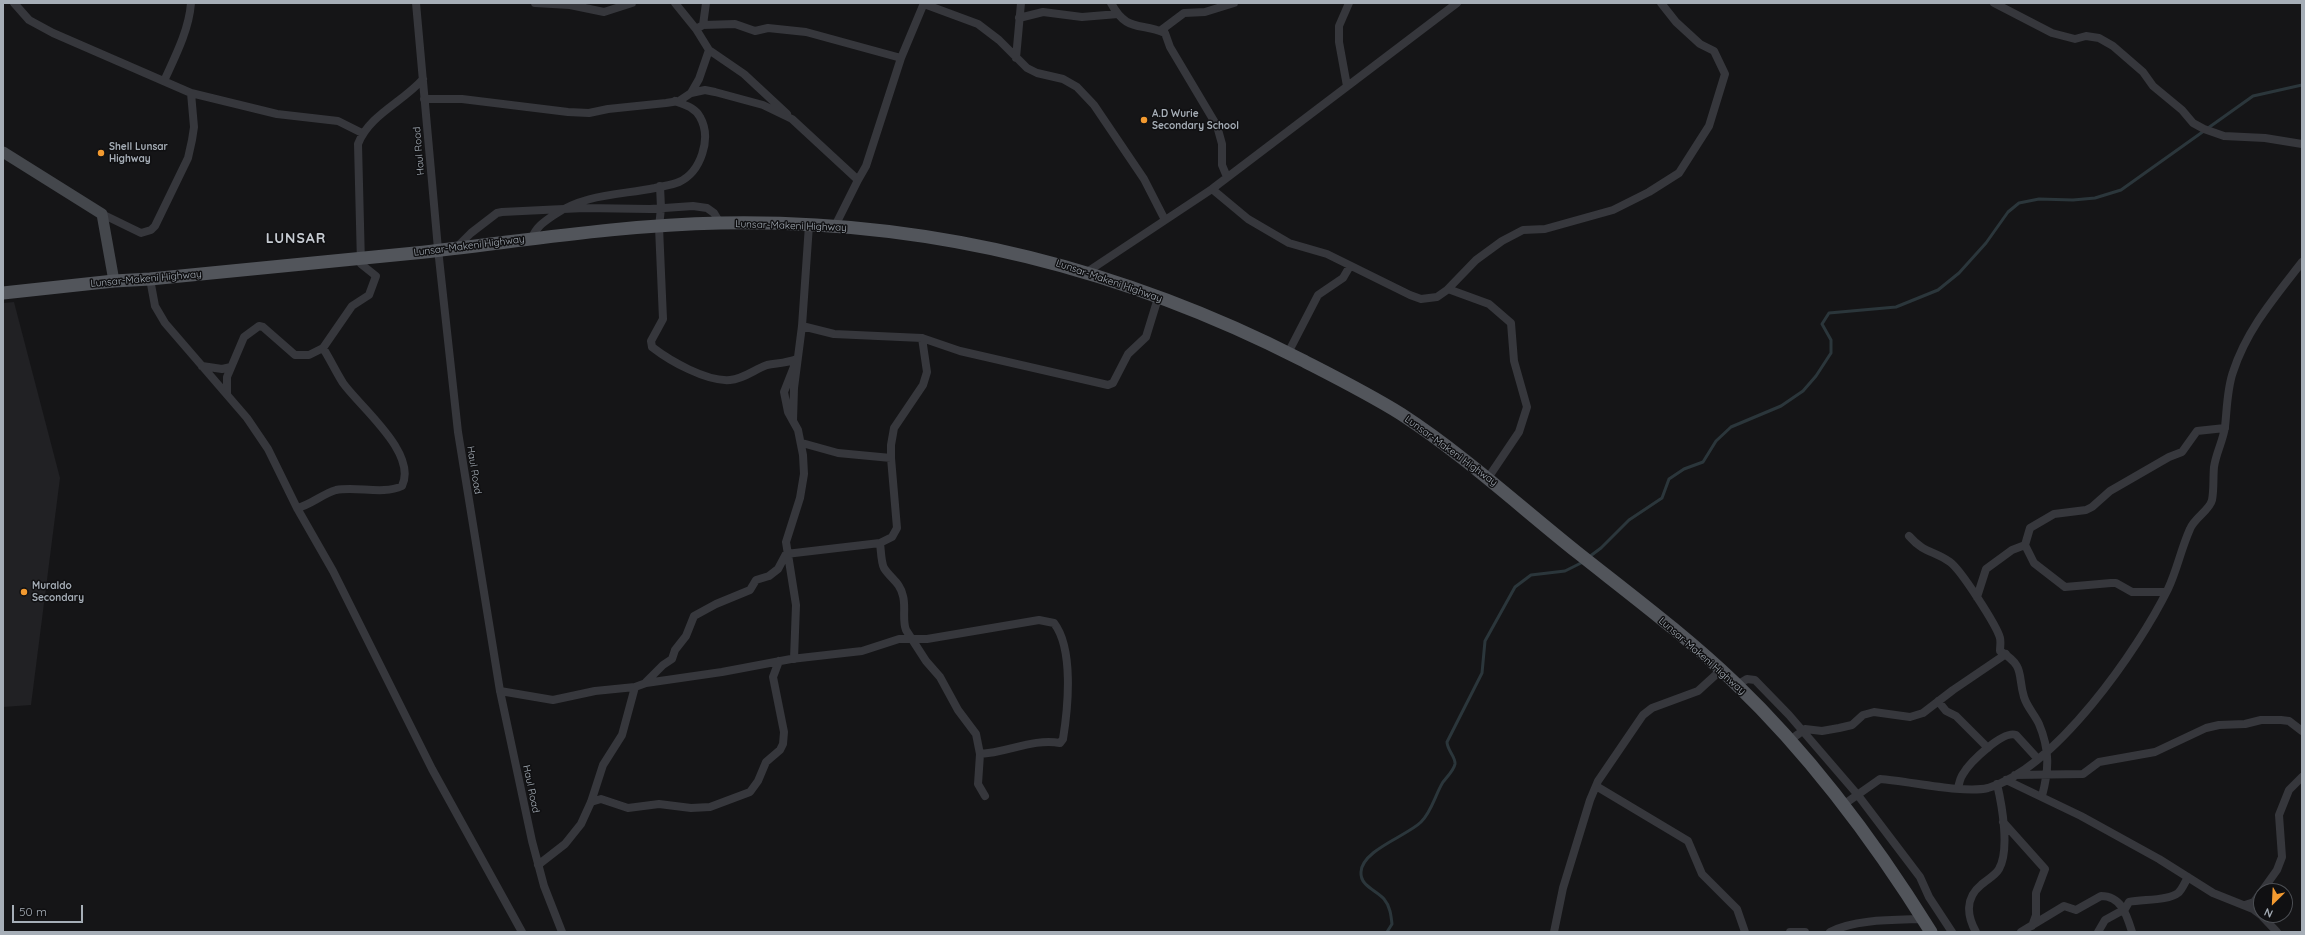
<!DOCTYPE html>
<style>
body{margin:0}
#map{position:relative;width:2305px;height:935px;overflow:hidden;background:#151517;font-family:Quicksand,sans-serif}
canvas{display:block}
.frame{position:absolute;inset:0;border:4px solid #a6aeb7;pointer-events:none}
.north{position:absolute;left:2253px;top:883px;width:40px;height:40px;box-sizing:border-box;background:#101012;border:1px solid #4c4f54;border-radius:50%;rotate:204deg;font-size:11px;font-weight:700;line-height:16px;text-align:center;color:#a6aeb7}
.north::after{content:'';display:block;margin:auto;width:14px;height:18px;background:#f39a30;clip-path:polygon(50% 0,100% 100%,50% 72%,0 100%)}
.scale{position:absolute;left:12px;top:905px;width:71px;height:18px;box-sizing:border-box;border:2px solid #a6aeb7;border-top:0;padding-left:5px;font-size:12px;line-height:14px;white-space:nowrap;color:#a6aeb7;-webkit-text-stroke:3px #101012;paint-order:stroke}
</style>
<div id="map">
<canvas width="2305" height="935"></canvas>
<div class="frame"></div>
<div class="north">N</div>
<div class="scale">50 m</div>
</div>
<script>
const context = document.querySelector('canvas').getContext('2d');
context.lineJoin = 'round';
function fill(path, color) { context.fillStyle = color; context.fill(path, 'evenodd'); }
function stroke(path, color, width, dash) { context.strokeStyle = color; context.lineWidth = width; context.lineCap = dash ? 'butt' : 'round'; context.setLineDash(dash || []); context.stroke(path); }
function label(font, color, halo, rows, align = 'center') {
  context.font = font + ' Quicksand,sans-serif'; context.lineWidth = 3; context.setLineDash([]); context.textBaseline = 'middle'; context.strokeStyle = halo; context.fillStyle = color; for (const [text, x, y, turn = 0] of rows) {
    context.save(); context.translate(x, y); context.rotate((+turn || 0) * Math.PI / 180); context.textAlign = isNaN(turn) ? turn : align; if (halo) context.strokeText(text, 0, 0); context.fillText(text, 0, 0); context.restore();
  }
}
fill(new Path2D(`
 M14 302 60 478 31 705 3 707V303Z`), '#212124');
stroke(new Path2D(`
 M1589 557 1601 548 1629 520 1662 498 1669 479 1684 469 1703 462 1716 441 1731 427 1781 406 1803 391 1816 376 1831 353V340L1822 324 1829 313 1896 307 1938 290 1959 273 1986 243 2008 212 2019 203 2039 199 2073 200 2095 198 2121 190 2253 96 2302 85
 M1387 932 1392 924C1391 915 1390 906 1384 899 1376 890 1360 886 1361 872 1362 850 1407 836 1421 822 1432 811 1435 795 1443 782 1447 777 1454 770 1455 764 1456 757 1447 750 1447 742L1482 673 1485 641 1515 587 1531 575 1565 571 1583 562`), '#2b363b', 3);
stroke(new Path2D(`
 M14 3 29 20 53 33 191 93 277 114 338 121 362 133
 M416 3 438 249 458 432 500 691 532 841 544 886 562 932
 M535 3 570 5 604 12 632 3
 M675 3 696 29 709 50 744 74 787 114
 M1111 3C1127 33 1140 22 1165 33L1170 47 1217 126 1222 144V165L1227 177
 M1994 3 2052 33 2075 39 2086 36 2099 38 2113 46 2143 72 2153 86 2182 110 2193 123 2204 129 2224 136 2265 138 2302 144
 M924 4 978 24 999 40 1027 68 1037 73 1063 79 1077 87 1094 105 1144 179 1165 220
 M1019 18 1043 12 1082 17 1118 14
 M703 25 706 3
 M696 29 703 25 735 24 755 31 768 28 806 32 901 58
 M1160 31 1184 13 1205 12 1234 3
 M1016 58 1021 3
 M164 81C175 57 189 30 191 3
 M1347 86 1339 42V26L1349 3
 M691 93 699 79 709 50
 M424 99H462L568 112 589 113 608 109 666 103 679 101 691 93 705 90 715 92 763 105 792 119 858 180 835 226
 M858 180 866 166 901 58 924 3
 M660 186 661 208 659 227 663 319 651 341 652 347C670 361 707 382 730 380 744 379 755 369 767 365 778 363 787 363 797 359
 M1212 189 1248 219 1289 243 1327 254 1410 295 1421 299 1437 297 1447 290 1476 260 1502 241 1523 230 1545 229 1613 210 1649 192 1679 173 1709 126 1725 74 1714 51 1700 44 1676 22 1661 3
 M102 214 141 233 151 230 155 226 188 158 192 140 194 127 191 93
 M809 225 802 326 834 334 922 338 960 351 1108 385 1113 383 1128 354 1146 337 1158 298
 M532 238C536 227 544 222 554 215 584 194 620 195 655 188 663 186 672 185 679 182 701 172 712 138 700 117 695 107 684 105 675 101
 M457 247 471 233 497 213 502 212 584 208 650 209 693 206 707 208 714 213 720 223
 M1087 272 1212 189 1457 3
 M150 279 155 306 165 323 247 418 268 449 297 508 333 571 432 769 522 932
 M1448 289 1489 304 1511 323 1514 361 1527 407 1519 432 1488 478
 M1288 353 1318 295 1343 278 1350 266
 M202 366 222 369 231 367
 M227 394V377L244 337 259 326 263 327 295 355H309L323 348 352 306 369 295 376 276 361 264 358 144C369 115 403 102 423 79
 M793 421 794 388 802 326
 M802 443 838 453 891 458V445L894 428 923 385 927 372 922 338
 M297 508C311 505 322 494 336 490 357 486 383 495 402 486 418 453 360 407 343 383 336 372 330 359 323 348
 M1909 536C1925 554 1933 550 1950 562 1961 570 1997 626 2000 638 2001 642 2000 647 2000 651 2026 667 2017 674 2024 697 2027 707 2035 715 2039 724 2050 750 2049 770 2042 796
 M880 543C881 550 881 562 884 568 891 579 900 582 903 596 906 607 902 620 906 630L926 661 940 677 958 710 976 734 980 754 978 784 985 796
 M2025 545 2034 563 2065 587 2111 583H2116L2132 592H2166
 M1977 597 1986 569 2012 550 2025 545 2030 528 2054 514 2086 510 2092 507 2110 491 2169 457 2182 452 2197 431 2225 428
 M794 659 796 605 786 542 800 498 804 474 803 455 798 430 788 412 784 392 797 359
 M646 682 663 665 672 659 675 650 686 636 694 616 716 604 750 590 756 580 769 576 778 569 786 554 880 543 892 537 897 528 891 458
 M1737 685 1747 679 1755 680 1789 715 1857 794 1920 877 1929 897 1952 932
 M500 691 553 700 595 691 635 687 646 683 722 672 791 659 862 651 899 639H927L1039 620 1054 623C1074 649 1068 708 1063 739L1060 743C1033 738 1007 753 980 754
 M1938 701 1946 711 1956 716 1988 748
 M1789 741 1805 729 1822 731 1839 728 1852 725 1863 715 1874 712 1910 717 1923 713 1953 690 2006 654
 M2015 775 2083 774 2099 762 2155 752 2206 728 2219 725 2245 724 2261 720H2281L2289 721 2302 731
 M2006 780 2081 816 2159 859 2213 893 2253 909 2261 915
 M1596 786 1688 841 1702 874 1737 909 1745 932
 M1958 789C1959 783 1960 778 1963 774 1970 762 2003 730 2016 735L2037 758
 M591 802 601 799 628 808 659 804 691 808 710 807 750 792 758 781 766 762 780 750 783 744 784 732 773 677 779 661
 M1843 805 1880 779C1909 781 1964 794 1988 788 2056 768 2138 650 2168 589 2177 570 2181 549 2190 529 2194 518 2210 510 2212 500 2214 490 2213 478 2214 467 2216 453 2223 441 2225 427 2227 409 2227 389 2233 372 2247 329 2275 297 2302 262
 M2003 822 2045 869 2036 893V915L2032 926
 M538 865 565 844 581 824 591 802 603 765 622 735 635 687
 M2262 891 2277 870 2282 857 2279 815 2289 790 2302 777
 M2245 905 2254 902 2261 892
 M2261 915 2277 932
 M1554 932 1563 888 1590 800 1598 781 1643 715 1652 708 1698 691 1721 670
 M1790 932H1805
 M1830 932C1855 919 1894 920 1923 919
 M1976 932C1967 916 1965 898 1981 885 1986 880 1995 876 1999 869 2010 850 2002 805 1997 784
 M2021 932 2064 906 2076 910 2101 896C2122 896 2127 916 2132 932
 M2098 932 2105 920 2125 909 2129 902C2142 899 2168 901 2178 893 2182 890 2185 882 2188 877`), '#36373c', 8);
stroke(new Path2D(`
 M3 152 102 214 114 281`), '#44474c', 11);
stroke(new Path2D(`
 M3 293 114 281 150 279C238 270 327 262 415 253 517 242 618 225 720 223 925 219 1120 267 1302 360 1335 377 1369 394 1401 414 1464 455 1519 506 1578 553 1631 595 1686 636 1735 683 1809 754 1877 845 1931 932`), '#52555b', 13);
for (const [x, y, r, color] of [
 [1144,120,4,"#f39a30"],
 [101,153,4,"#f39a30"],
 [24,592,4,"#f39a30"]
]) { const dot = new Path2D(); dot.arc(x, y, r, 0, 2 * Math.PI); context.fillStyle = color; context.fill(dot); stroke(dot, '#101012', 1.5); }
label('bold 10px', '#a6aeb7', '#101012', [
 ["A.D Wurie",1152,114],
 ["Secondary School",1152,126],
 ["Shell Lunsar",109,147],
 ["Highway",109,159],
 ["Muraldo",32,586],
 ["Secondary",32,598]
], 'left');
label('10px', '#a6aeb7', '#101012', [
 ["Haul Road",419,151,-95],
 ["Lunsar-Makeni Highway",791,226,2],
 ["Lunsar-Makeni Highway",469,246,-7],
 ["Lunsar-Makeni Highway",146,279,-5],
 ["Lunsar-Makeni Highway",1109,281,19],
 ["Lunsar-Makeni Highway",1451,451,36],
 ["Haul Road",474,470,81],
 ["Lunsar-Makeni Highway",1702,656,41],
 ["Haul Road",531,789,78]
]);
context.letterSpacing = '1px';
label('bold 14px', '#c7ccd3', '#101012', [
 ["LUNSAR",296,239]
]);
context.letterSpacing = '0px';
</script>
